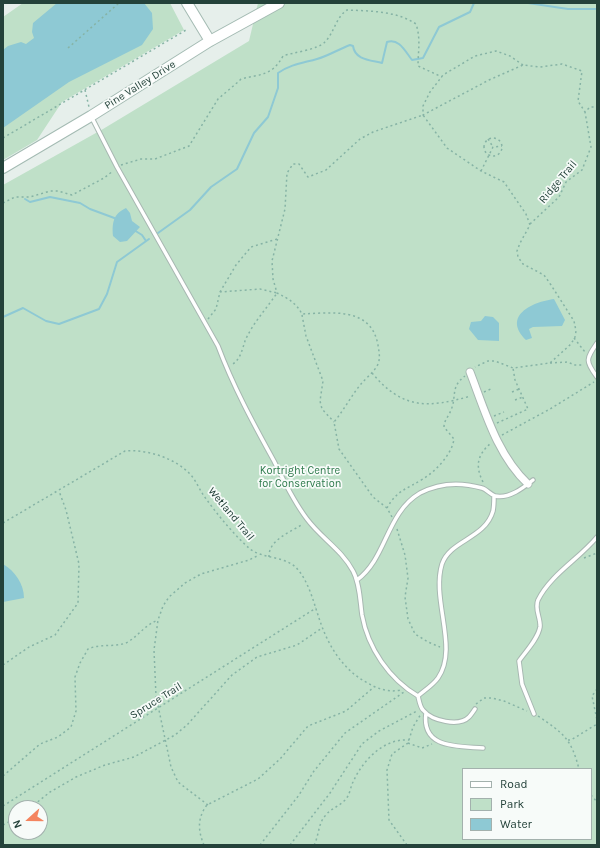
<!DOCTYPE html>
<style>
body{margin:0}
#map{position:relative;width:600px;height:848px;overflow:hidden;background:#e6efeb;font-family:Karla,sans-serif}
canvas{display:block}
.frame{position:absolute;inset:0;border:4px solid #24423a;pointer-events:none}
.legend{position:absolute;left:462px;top:768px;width:130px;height:72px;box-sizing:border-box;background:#f7fbf9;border:1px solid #a3b1ad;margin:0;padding:5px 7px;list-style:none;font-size:12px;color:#24423a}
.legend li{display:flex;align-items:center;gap:8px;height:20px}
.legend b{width:20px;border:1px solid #a3b1ad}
.north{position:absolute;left:8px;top:800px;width:40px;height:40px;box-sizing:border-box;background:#f7fbf9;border:1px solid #a3b1ad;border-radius:50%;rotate:249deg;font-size:11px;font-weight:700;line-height:16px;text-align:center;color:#24423a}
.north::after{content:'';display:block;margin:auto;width:14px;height:18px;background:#f4845f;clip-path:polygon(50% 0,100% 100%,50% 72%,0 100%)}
</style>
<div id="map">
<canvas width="600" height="848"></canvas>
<div class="frame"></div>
<ul class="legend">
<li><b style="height:5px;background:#fff"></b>Road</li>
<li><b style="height:11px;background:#bfe0c8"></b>Park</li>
<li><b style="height:11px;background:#8ec9d4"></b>Water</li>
</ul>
<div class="north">N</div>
</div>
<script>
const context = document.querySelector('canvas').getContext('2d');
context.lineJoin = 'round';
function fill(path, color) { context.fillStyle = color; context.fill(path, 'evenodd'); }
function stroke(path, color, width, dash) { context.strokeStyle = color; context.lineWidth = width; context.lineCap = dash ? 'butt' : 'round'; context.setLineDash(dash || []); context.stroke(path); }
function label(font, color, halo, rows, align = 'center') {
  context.font = font + ' Karla,sans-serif'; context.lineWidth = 3.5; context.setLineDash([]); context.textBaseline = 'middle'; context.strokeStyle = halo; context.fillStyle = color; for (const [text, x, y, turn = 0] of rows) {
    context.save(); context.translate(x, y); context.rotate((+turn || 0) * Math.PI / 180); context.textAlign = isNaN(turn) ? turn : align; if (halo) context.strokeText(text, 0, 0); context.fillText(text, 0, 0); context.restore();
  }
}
fill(new Path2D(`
 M23 3H170L184 30 62 102 37 140 3 160V17Z
 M258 3H597V845H3V185L103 129 249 41ZM463 769H591V839H463ZM16 808H40V832H16Z`), '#bfe0c8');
fill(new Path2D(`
 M57 3H144L152 13 153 29 142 45 69 82 3 128V50L8 46 21 42 26 44 34 38 32 32 33 23Z
 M126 208 130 213 132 221 140 227 127 241 120 242 113 236C112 223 113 214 126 208Z
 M554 299 565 320 562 326 533 327 529 329 532 338 526 340C502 316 532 302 554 299Z
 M485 316 493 317 499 323V341L478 340 469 329 471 322 481 321Z
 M3 564C15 571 24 584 24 598L3 602Z`), '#8ec9d4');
stroke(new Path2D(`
 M528 3 568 9H597
 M25 199 30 202 50 197 80 203 90 209 117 219
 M134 230 142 235 146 241
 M158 233 190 210 211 187 237 169 254 133 268 117 278 88V73C291 64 303 63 317 59 328 56 339 49 350 45L353 46C355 60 370 60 382 63L387 42C399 38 405 51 412 60L423 58 439 27 470 12 474 3
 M3 317 23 308 46 321 59 324 99 309 107 294 117 262 149 239`), '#8ec9d4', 2);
const lane = new Path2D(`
 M91 116 117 167 218 346C233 386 253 423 274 461 284 481 293 501 307 519 321 538 342 550 353 571 360 584 360 601 362 615 368 648 389 679 418 696 419 700 420 707 423 710 432 721 459 727 469 717 471 715 473 712 475 709
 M597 343C586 359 585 361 597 377
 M357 580C387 558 386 513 420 493 439 483 461 482 482 488 486 489 490 494 495 496 509 499 523 488 533 480
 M418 696C425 690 433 685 438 678 459 648 431 600 442 564 450 540 485 539 493 511 494 506 494 500 494 496
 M426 713C421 749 458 746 483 748
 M534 714 522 684 519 661C526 651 538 639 540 627 541 618 534 609 538 600 551 574 579 559 597 537`);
const street = new Path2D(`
 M470 372C485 411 497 455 528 484`);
const secondary = new Path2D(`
 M187 3 210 41
 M3 168 91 116 210 41 279 3`);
stroke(lane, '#a8b8b2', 5.5);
stroke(street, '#a8b8b2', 9);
stroke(secondary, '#a4bbb3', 12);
stroke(new Path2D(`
 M68 48 119 3
 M523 65 510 56 496 51 475 56 443 75 430 92 423 106V115L489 80 523 65 540 67 562 64 582 71 578 101 585 112
 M85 90 89 107
 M484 147a9 9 0 1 1 18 0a9 9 0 1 1-18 0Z
 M3 138 186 30
 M488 139 493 147
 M121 165 141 159H155L189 146 218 99 238 82 241 79C261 74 272 76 283 56 294 52 317 50 325 42 334 33 336 17 347 10 370 11 397 11 416 24 421 39 418 51 418 66L442 77
 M481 171 493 147 502 146
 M3 203 15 197H30L50 191H58L72 195 104 178 113 171
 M530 224 559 197 566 182 582 170 591 147 585 112 590 107H597
 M220 292 236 265 251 247 277 239
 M302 315 306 336 323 381 320 401 322 409 334 422
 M208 319 216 309 220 292 260 289 277 293C267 308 252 324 245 341 242 350 240 361 231 365
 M574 338 585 352
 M550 363 568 362 574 365H584
 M372 373C403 410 428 408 471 396
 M484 392 493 388
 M512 392 519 389
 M515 400 523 397
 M494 416 504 412
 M497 423 528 409 515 380 513 368
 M502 435 550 409 594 382
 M483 482C475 466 477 455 491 443
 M387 508 373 497 339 449 334 422C344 410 351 396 361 384 366 378 373 373 377 366 381 359 379 352 378 345 371 306 331 313 302 314 296 303 289 299 277 293L273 279 272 261 285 209 287 173 293 164H299L308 177 326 170 360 139 373 132 423 115 447 148 481 171 504 182 526 214 530 225 520 243 517 251 518 257 523 264 544 275 551 285 574 321 576 331 575 337 571 344 550 363 513 368 495 361H488L475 367
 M392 517 387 508C397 490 407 489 423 479 436 471 452 454 454 439L444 427C444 420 449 416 451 410 457 396 450 387 465 376
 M3 523 125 451C147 449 174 458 189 473 196 480 199 489 204 496 217 514 233 534 250 549 265 560 287 555 299 571 310 585 314 604 320 621 328 645 342 668 364 681 376 688 387 693 401 690
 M397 529 405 555 408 578 405 597 408 619 415 634 428 642 440 647
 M269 557C268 540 291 532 303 524
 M584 558 597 553
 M3 665 29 647 55 635 78 603 79 564 66 510 59 491
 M597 689 592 696 597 720
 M476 704 484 698H492L504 701 527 711
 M538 716C563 733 571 738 579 769
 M568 740H571L597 724
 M408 743 422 748 432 744
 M3 776 40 744 58 737 71 727 76 711 75 677 80 663 88 649C101 643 116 648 128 642 139 635 145 625 158 620
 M591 795 597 802
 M208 805 178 782 171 767 156 696 154 650 158 620 163 606 169 597 185 583 201 574 249 560 259 555
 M3 806 316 608
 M30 808 50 792 76 777 105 765 134 757 175 735 187 725 232 675 257 657 297 645 322 628
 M3 825 16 818
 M204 845C198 831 197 818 207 805L258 779 280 759 308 726 346 711 374 687
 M260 845 299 795 314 771 345 733 404 692
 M290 845 330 793 362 744 379 731 417 711
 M314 845C319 836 318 824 325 816 330 809 338 807 344 801 350 796 350 788 353 782 363 760 384 738 409 740
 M407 845 389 820 387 770 392 754 408 743 413 727 421 714`), '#86b3a5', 1.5, [2, 3]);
stroke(lane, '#fff', 3.5);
stroke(street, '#fff', 7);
stroke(secondary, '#fff', 10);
label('11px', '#24423a', '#f7fbf9', [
 ["Pine Valley Drive",140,85,-32],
 ["Ridge Trail",558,182,-50],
 ["Wetland Trail",231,514,50],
 ["Spruce Trail",156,701,-32]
]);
label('11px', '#2d7a4b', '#f7fbf9', [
 ["Kortright Centre",300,471],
 ["for Conservation",300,484]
]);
</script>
